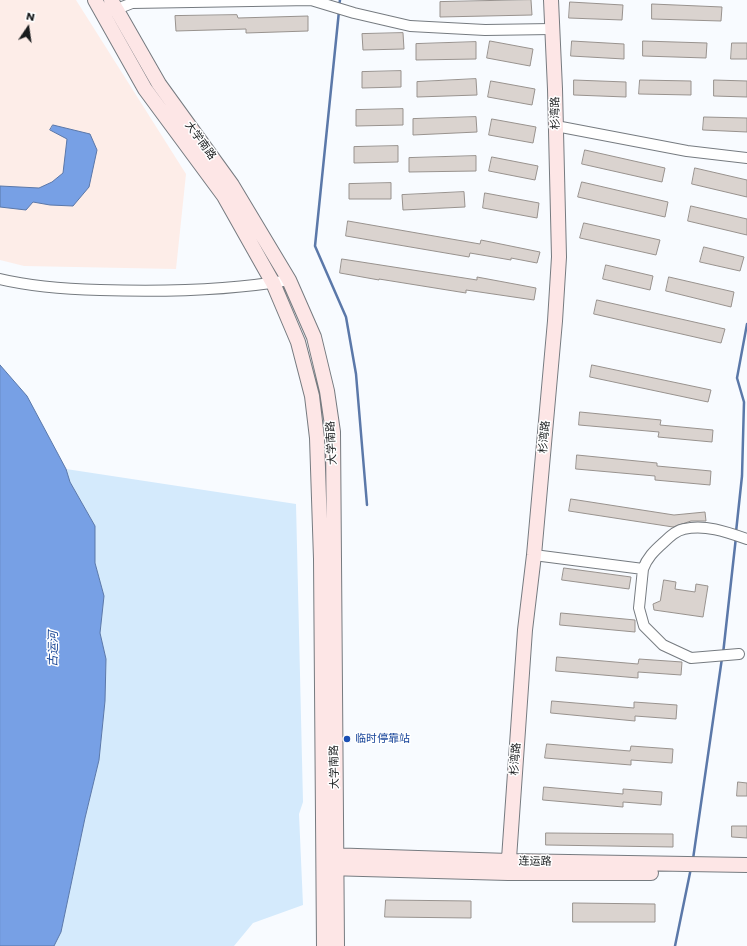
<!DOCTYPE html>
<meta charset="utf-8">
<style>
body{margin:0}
#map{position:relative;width:747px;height:946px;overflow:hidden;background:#f8fbff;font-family:Poppins,sans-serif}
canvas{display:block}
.north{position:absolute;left:8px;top:8px;width:40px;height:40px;-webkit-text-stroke:3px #fff;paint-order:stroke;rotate:13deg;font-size:11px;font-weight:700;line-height:16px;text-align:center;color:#191c1d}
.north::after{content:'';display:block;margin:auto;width:14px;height:18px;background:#191c1d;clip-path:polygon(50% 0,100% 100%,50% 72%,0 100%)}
</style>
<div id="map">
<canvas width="747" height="946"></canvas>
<div class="north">N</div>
</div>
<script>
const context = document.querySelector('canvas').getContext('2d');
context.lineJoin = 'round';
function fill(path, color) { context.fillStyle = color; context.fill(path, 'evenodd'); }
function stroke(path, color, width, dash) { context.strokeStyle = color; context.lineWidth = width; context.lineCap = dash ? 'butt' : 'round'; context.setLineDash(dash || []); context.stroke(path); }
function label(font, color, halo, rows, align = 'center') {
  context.font = font + ' Poppins,"Noto Sans SC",sans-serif'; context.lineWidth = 3; context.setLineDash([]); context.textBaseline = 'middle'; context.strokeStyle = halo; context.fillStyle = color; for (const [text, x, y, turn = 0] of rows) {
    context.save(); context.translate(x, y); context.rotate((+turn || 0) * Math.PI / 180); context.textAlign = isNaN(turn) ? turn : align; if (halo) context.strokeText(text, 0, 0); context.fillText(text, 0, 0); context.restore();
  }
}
fill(new Path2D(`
 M0 0H76L186 174 176 269 24 266 0 260Z`), '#fdede8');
fill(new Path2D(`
 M66 469 296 504 303 802 299 814 303 905 253 923 234 946H54L61 932 85 818 99 760 105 701 106 659 100 633 104 596 95 563V526L70 482Z`), '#d4eafc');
const water = new Path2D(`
 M53 125 90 134 97 150 89 187 73 206 50 205 33 202 26 210 0 207V186L39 188 52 182 63 173 67 139 50 130Z
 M0 365 27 396 66 469 70 482 95 526V563L104 596 100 633 106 659 105 701 99 760 85 818 61 932 54 946H0Z`);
fill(water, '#77a0e5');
stroke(water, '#5b78a9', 1);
stroke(new Path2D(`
 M339 6 340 0
 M339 11 315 246 346 317 356 374 367 505
 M736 532 742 476 744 402 737 378 747 324
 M723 654 736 537
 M693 859 722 658
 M675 946 691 868`), '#5b78a9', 2.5);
const building = new Path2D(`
 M531 0 532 15 440 17V2Z
 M570 2 623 5 622 20 569 18Z
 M652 4 722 7 721 21 652 19Z
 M237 15 238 18 308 16V31L246 33V29L176 31 175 16Z
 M403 33 404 49 363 50 362 34Z
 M490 41 533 49 530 66 487 58Z
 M572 41 624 44V59L571 56Z
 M643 41 707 43 706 58 643 56Z
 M476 42V59L416 60V44Z
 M732 43H747V59H731Z
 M401 71V87L362 88V72Z
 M476 79 477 95 417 97V82Z
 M574 80 626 82V97L574 95Z
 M640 80 691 81V95L639 94Z
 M714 80 747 81V97L714 96Z
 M491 81 535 89 532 105 488 97Z
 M403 109V125L356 126V110Z
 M476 117 477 132 413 135V119Z
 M704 117 747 118V132L703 130Z
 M492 119 536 127 533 143 489 135Z
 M398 146V162L354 163V147Z
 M585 150 665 168 662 182 582 164Z
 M476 156V171L409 172V158Z
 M492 157 538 166 535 180 489 171Z
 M695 168 747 180V197L692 184Z
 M582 182 668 202 665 217 578 197Z
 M391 183V199H349V184Z
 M464 192 465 207 403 210 402 195Z
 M485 193 539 203 537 218 483 208Z
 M691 206 747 219V235L688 221Z
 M348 221 480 244 481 240 540 252 537 263 511 258V260L470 253 469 257 346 236Z
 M584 223 660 240 656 255 580 238Z
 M704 247 744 257 740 271 700 262Z
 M342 259 477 280V277L536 288 534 300 466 290V293L379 279V280L340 273Z
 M606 265 653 276 650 290 603 279Z
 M669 277 734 292 731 307 666 291Z
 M597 300 725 329 721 343 594 314Z
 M592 365 711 390 708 402 590 377Z
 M580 412 661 420 660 425 713 430 712 442 658 437 659 432 579 425Z
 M577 455 657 463V466L711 471 710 485 655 480V476L576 469Z
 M571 499 674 515 705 512 706 521H691L673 527 569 511Z
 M564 568 631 577 629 589 562 580Z
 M664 580 676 582 675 589 695 592 696 584 708 586 703 617 654 610 653 604 660 601Z
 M561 613 635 620V632L560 625Z
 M557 657 638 664 639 659 682 662 681 675 638 672V678L556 671Z
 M552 701 634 708V702L677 705 676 719 635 716V721L551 713Z
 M547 744 630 751 631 746 673 749 672 763 631 760V765L545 758Z
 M738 782 747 783V796H737Z
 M544 787 623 794V789L662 792 661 805 623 802V807L543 800Z
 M732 826H747V838L732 837Z
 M546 833 673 834V847L546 845Z
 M386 900 471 901V918L385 917Z
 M573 903 655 904V922H573Z`);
fill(building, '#dad3cf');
stroke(building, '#98928e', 1);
const street = new Path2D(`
 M112 11 132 3 311 0 354 13 410 26 485 30 552 29
 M556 126 687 151 747 158
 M0 279C33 287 66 289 100 290 163 292 227 291 289 280
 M534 555 643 569C647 558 654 551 663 543 668 538 677 530 684 529 705 524 727 532 747 539
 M643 569 639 608 644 626 663 645 691 658 739 654`);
const secondary = new Path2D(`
 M95 0 145 89 224 196 273 283 298 342 312 396 317 438 321 559 324 946
 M111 0 159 84 232 185 289 280 314 337 327 391 333 432 337 946
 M327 855 509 861 747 865
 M327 868 508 873H651
 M508 873 525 630 534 555 555 321 559 257 555 89 551 0`);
stroke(street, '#767b80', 12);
stroke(secondary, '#767b80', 16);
stroke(street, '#fff', 10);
stroke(secondary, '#fde6e6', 14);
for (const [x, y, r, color] of [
 [347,739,4,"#1a4fb4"]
]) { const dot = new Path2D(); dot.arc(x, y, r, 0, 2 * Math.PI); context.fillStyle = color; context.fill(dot); stroke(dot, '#fff', 1.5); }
label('11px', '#191c1d', '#fff', [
 ["杉湾路",556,113,-91],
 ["大学南路",200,141,54],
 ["杉湾路",545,437,-85],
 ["大学南路",332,443,-93],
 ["杉湾路",516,759,-86],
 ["大学南路",335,767,-91],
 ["连运路",535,862,1]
]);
label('11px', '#164399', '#fff', [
 ["临时停靠站",355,739]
], 'left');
label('italic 12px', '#164495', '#fff', [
 ["古运河",54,649,-89]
]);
</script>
